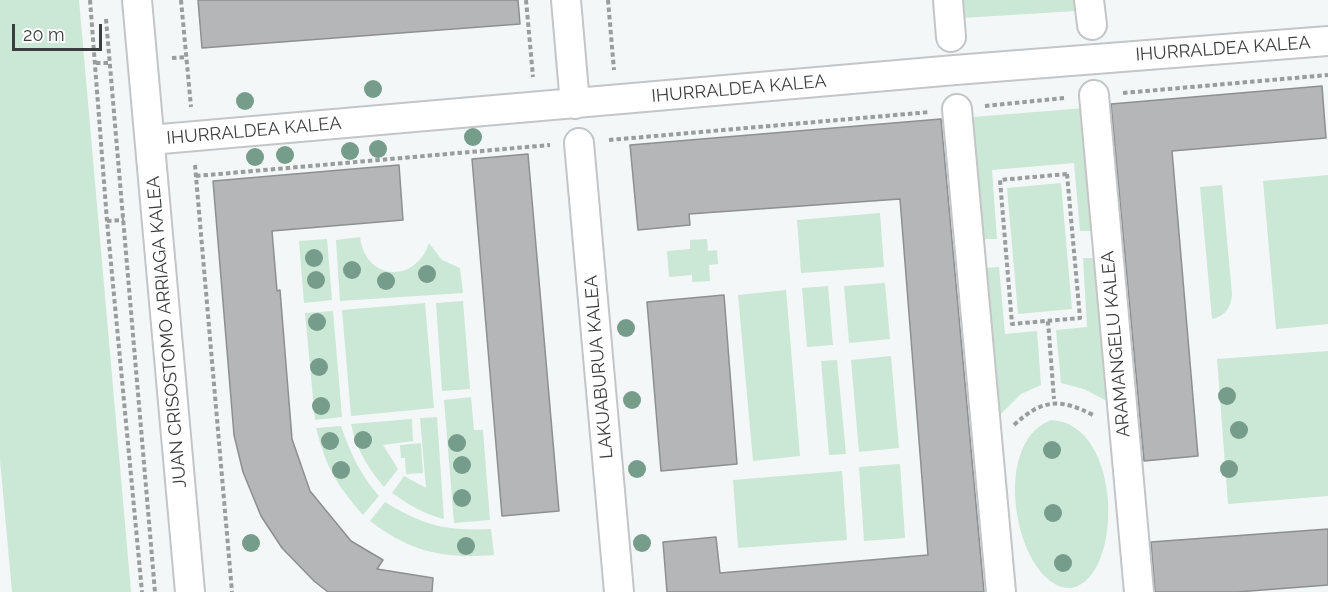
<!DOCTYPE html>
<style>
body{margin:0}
#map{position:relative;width:1328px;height:592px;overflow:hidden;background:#f4f7f8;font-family:Raleway,sans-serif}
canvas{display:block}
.scale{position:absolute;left:12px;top:24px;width:90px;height:27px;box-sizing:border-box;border:3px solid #3c3d3e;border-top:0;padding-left:8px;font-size:18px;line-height:21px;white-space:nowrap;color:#3c3d3e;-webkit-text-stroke:4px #fff;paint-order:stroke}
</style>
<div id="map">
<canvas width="1328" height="592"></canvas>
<div class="scale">20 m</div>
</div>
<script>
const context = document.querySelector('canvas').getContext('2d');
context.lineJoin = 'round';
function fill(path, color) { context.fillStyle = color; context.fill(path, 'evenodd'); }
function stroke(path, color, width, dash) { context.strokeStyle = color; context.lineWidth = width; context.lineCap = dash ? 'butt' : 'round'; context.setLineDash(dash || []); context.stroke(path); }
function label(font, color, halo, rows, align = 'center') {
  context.font = font + ' Raleway,sans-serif'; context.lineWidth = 5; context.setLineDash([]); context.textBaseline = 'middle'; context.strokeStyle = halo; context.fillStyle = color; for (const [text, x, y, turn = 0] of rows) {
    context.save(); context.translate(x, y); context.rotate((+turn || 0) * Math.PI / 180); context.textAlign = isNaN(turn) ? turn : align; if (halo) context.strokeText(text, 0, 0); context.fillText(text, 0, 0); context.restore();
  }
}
fill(new Path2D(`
 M0 0H79L131 592H12L0 460Z
 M961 0H1076L1077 11 962 18Z
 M1085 108 1094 231H1080L1074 163 992 170 997 239H983L973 117Z
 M1328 175V324L1276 329 1263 181Z
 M1061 183 1072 309 1018 314 1007 188Z
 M1222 185 1232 294C1231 308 1225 316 1212 319L1200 187Z
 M880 213 884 267 801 273 797 220Z
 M360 237C365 281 416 284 429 243L442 260 460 268 463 293 340 301 336 240Z
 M327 239 332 300 304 303 299 241Z
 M707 239 708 251 717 250 718 264 709 265 710 281 692 282V275L669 277 667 251 690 249V240Z
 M1083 258H1096L1111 403 1084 389 1061 383 1056 330 1087 327Z
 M999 267 1005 334 1037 331 1041 385 1021 394 998 417 986 268Z
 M885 283 890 339 849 343 844 286Z
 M828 286 833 345 807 347 802 288Z
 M786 290 800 456 753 461 738 295Z
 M463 301 470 389 442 391 436 303Z
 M425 303 434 408 351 416 342 310Z
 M333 311 342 417 315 420 305 313Z
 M1328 351V496L1228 504 1217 359Z
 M891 356 899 448 859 452 851 360Z
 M837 360 846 454 829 455 821 361Z
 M471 397 474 430H483L490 520 454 523 444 400Z
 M437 417 444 519C424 514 409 505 392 493L404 476 426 488 420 418Z
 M412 419 413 441 383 445 398 469 384 487C368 468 356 449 351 424Z
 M1051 420C1123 423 1124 577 1072 588 1019 592 986 445 1051 420Z
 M341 426C350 452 360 475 379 496L363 515C336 484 326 467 316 428Z
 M421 443 423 473 406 474 405 458H401L400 445Z
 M900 464 905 538 864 541 859 467Z
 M842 471 847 540 738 548 733 480Z
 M385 502C424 526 446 531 491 529L494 555C443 559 411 552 370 521Z`), '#cbe7d5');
const building = new Path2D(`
 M198 0H518L520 24 202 48Z
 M1322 86 1326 138 1172 151 1198 456 1144 461 1111 104Z
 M941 119 984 592H667L663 542 716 537 720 573 928 555 900 199 689 214 690 225 638 230 630 145Z
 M528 154 559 511 502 516 472 159Z
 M399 165 403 220 272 231 277 291 280 290 292 439 310 491 351 541 383 560 377 569 433 578 432 592H328L314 581 282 548 261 516 243 472 234 435 213 181Z
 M724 295 737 464 661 471 647 302Z
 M1328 529V585L1237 592H1155L1151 542Z`);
fill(building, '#b4b6b8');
stroke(building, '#8d8f91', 1.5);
const street = new Path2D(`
 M137 0 190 592
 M566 0 575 104
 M948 0 951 37
 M1089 0 1092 25
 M1094 95 1139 592
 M957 109 1001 592
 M150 140 955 70 1328 41
 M579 143 619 592`);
stroke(street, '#c3c5c7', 32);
stroke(new Path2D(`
 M90 0 107 221 142 592
 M181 0 191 107
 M526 0 533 77
 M608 0 614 70
 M106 19 155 592
 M172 58 186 57
 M96 63H110
 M1123 93 1328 75
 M985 106 1064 98
 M609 140 930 112
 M195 165 232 592
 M1067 174 1080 318 1012 324 1000 180Z
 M196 176 550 145
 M107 221 124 220
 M1048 321 1054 399
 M1014 425C1042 399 1060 398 1093 415`), '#9a9c9d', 4, [4.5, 3]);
stroke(street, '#fff', 28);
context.fillStyle = '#769c8b';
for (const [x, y] of [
 [373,89],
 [245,101],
 [473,137],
 [378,149],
 [350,151],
 [285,155],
 [255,157],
 [314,258],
 [352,270],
 [427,274],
 [316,280],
 [386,281],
 [317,322],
 [626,328],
 [319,367],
 [1227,396],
 [632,400],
 [321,406],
 [1239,430],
 [363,440],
 [330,441],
 [457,443],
 [1052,450],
 [462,465],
 [637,469],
 [1229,469],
 [341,470],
 [462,498],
 [1053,513],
 [251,543],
 [642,543],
 [466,546],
 [1063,563]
]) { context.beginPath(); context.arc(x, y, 9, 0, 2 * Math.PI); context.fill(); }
label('18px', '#3c3d3e', '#fff', [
 ["IHURRALDEA KALEA",1223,49,-4],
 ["IHURRALDEA KALEA",739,89,-5],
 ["IHURRALDEA KALEA",254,131,-5],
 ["JUAN CRISOSTOMO ARRIAGA KALEA",167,332,-95],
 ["ARAMANGELU KALEA",1116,344,-95],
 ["LAKUABURUA KALEA",599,367,-95]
]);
</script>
